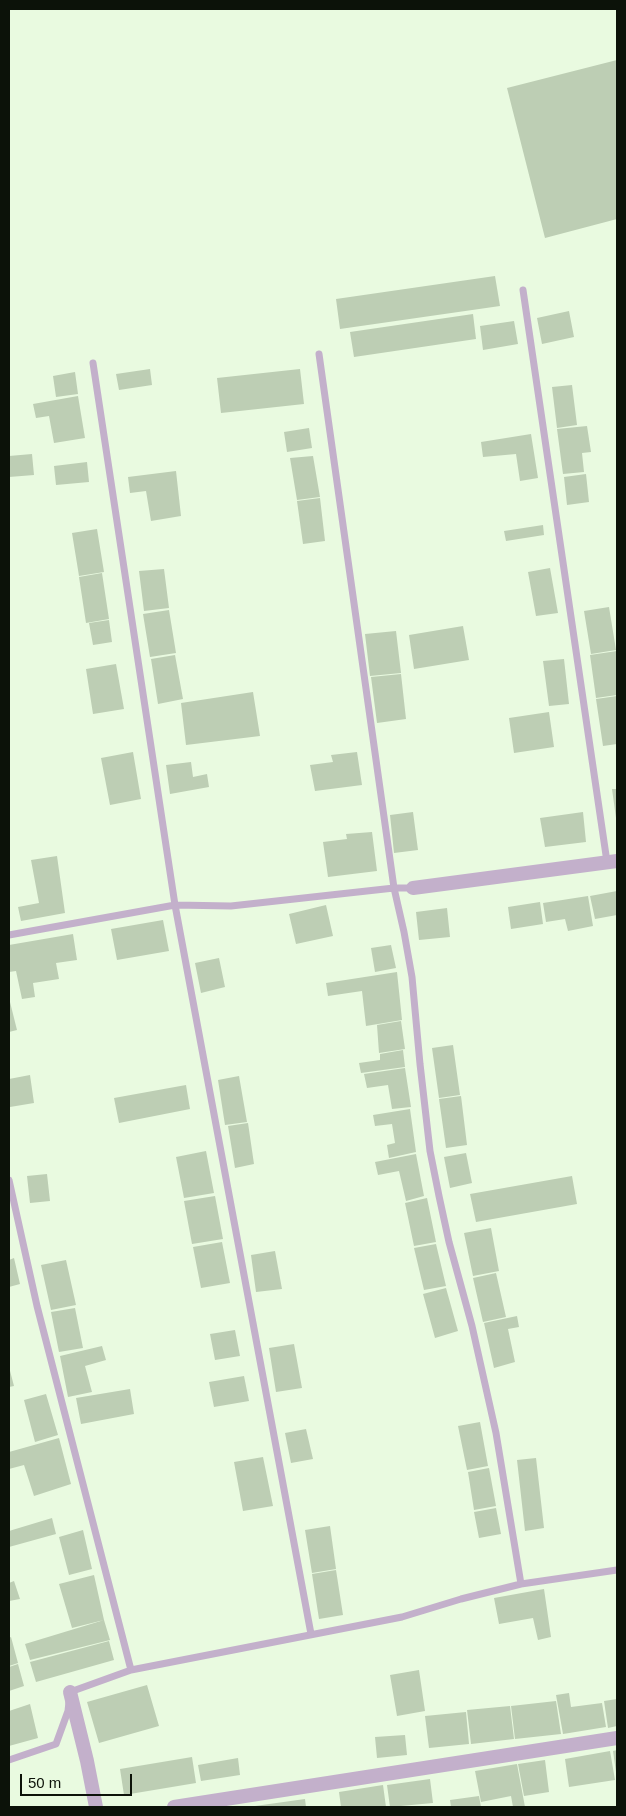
<!DOCTYPE html>
<style>
body{margin:0}
#map{position:relative;width:626px;height:1816px;overflow:hidden;background:#e9fae0;font-family:Helvetica,sans-serif}
canvas{display:block}
.frame{position:absolute;inset:0;border:10px solid #0c1209;pointer-events:none}
.scale{position:absolute;left:20px;top:1774px;width:112px;height:22px;box-sizing:border-box;border:2px solid #0c1209;border-top:0;padding-left:6px;font-size:15px;line-height:18px;white-space:nowrap;color:#0c1209;-webkit-text-stroke:4px #e9fae0;paint-order:stroke}
</style>
<div id="map">
<canvas width="626" height="1816"></canvas>
<div class="frame"></div>
<div class="scale">50 m</div>
</div>
<script>
const context = document.querySelector('canvas').getContext('2d');
context.lineJoin = 'round';
function fill(path, color) { context.fillStyle = color; context.fill(path, 'evenodd'); }
function stroke(path, color, width, dash) { context.strokeStyle = color; context.lineWidth = width; context.lineCap = dash ? 'butt' : 'round'; context.setLineDash(dash || []); context.stroke(path); }
fill(new Path2D(`
 M617 60V219L545 238 507 88Z
 M495 276 500 306 340 329 336 299Z
 M569 311 574 337 542 344 537 318Z
 M473 314 476 339 354 357 350 332Z
 M514 321 518 344 483 350 480 326Z
 M150 369 152 385 119 390 116 374Z
 M300 369 304 404 221 413 217 378Z
 M75 372 78 394 56 397 53 376Z
 M572 385 577 425 557 428 552 387Z
 M78 396 85 438 54 443 49 416 36 418 33 404Z
 M587 426 591 452 582 453 584 472 563 474 557 429Z
 M309 428 312 448 287 452 284 432Z
 M531 434 538 478 520 481 516 454 483 457 481 442Z
 M32 454 34 475 9 477V456Z
 M313 456 320 497 297 500 290 458Z
 M87 462 89 482 56 485 54 466Z
 M176 471 181 516 151 521 146 491 130 493 128 477Z
 M586 474 589 502 567 505 564 477Z
 M320 498 325 541 303 544 297 501Z
 M543 525 544 535 506 541 504 531Z
 M97 529 104 572 79 576 72 533Z
 M550 568 558 613 536 616 528 572Z
 M164 569 169 608 144 611 139 571Z
 M102 573 109 619 86 623 79 577Z
 M609 607 616 650 591 654 584 611Z
 M169 610 176 653 150 657 143 614Z
 M109 620 112 642 93 645 89 623Z
 M463 626 469 660 414 669 409 635Z
 M396 631 401 673 370 676 365 634Z
 M617 651V695L596 698 590 655Z
 M175 655 183 699 158 704 151 659Z
 M564 659 569 704 549 706 543 661Z
 M116 664 124 709 93 714 86 669Z
 M401 674 406 719 377 723 371 677Z
 M253 692 260 736 186 745 181 703Z
 M617 696V744L603 746 596 699Z
 M549 712 554 747 514 753 509 718Z
 M133 752 141 799 110 805 101 758Z
 M357 752 362 785 315 791 310 765 333 762 331 755Z
 M191 762 193 777 207 774 209 787 170 794 166 765Z
 M612 789H617V818H616Z
 M413 812 418 850 394 853 390 815Z
 M583 812 586 842 545 847 540 818Z
 M372 832 377 871 328 877 323 842 347 839 346 834Z
 M57 856 65 913 21 921 18 907 39 903 31 860Z
 M617 891V915L595 919 590 896Z
 M588 896 593 926 568 931 565 919 546 922 543 903Z
 M540 902 543 924 511 929 508 907Z
 M326 905 333 936 296 944 289 914Z
 M447 908 450 937 419 940 416 912Z
 M163 920 169 951 117 960 111 929Z
 M73 934 77 960 56 963 59 979 33 983 35 997 22 999 16 971 9 972V945Z
 M391 945 396 968 375 972 371 948Z
 M219 958 225 987 201 993 195 963Z
 M397 972 402 1020 366 1026 362 991 328 996 326 983Z
 M9 998 17 1030 9 1032Z
 M401 1021 405 1049 379 1053 377 1025Z
 M453 1045 460 1095 439 1098 432 1048Z
 M403 1050 405 1067 361 1073 359 1063 380 1060V1054Z
 M405 1068 411 1107 392 1109 388 1085 367 1088 364 1074Z
 M30 1075 34 1103 10 1107 9 1079Z
 M239 1076 247 1122 225 1125 218 1080Z
 M186 1085 190 1109 119 1123 114 1098Z
 M461 1096 467 1145 446 1148 439 1099Z
 M410 1109 416 1152 389 1158 387 1145 395 1143 392 1124 375 1126 373 1115Z
 M248 1123 254 1164 235 1168 228 1126Z
 M206 1151 214 1193 184 1198 176 1157Z
 M466 1153 472 1183 450 1188 444 1157Z
 M416 1154 424 1196 406 1201 399 1171 378 1175 375 1162Z
 M47 1174 50 1201 30 1203 27 1176Z
 M572 1176 577 1204 476 1222 470 1194Z
 M215 1196 223 1239 192 1244 184 1201Z
 M427 1198 436 1242 414 1246 405 1203Z
 M491 1228 499 1271 473 1276 464 1233Z
 M222 1242 230 1283 201 1288 193 1247Z
 M436 1244 446 1286 424 1290 414 1248Z
 M275 1251 282 1289 256 1292 251 1255Z
 M14 1258 20 1284 9 1287V1260Z
 M66 1260 76 1305 51 1310 41 1265Z
 M496 1273 506 1317 483 1322 473 1278Z
 M446 1288 458 1331 435 1338 423 1294Z
 M75 1308 83 1348 59 1352 51 1312Z
 M517 1316 519 1327 508 1329 515 1362 494 1368 484 1323Z
 M235 1330 240 1356 215 1360 210 1334Z
 M294 1344 302 1388 276 1392 269 1348Z
 M102 1346 106 1360 85 1366 92 1392 68 1397 60 1356Z
 M9 1367 14 1386 9 1387Z
 M244 1376 249 1401 214 1407 209 1382Z
 M130 1389 134 1414 81 1424 76 1398Z
 M46 1394 58 1435 35 1442 24 1400Z
 M480 1422 488 1466 467 1470 458 1426Z
 M306 1429 313 1459 291 1463 285 1433Z
 M59 1438 71 1484 34 1496 24 1465 9 1469V1452Z
 M263 1457 273 1506 243 1511 234 1462Z
 M536 1458 544 1528 525 1531 517 1460Z
 M489 1468 496 1506 474 1510 468 1472Z
 M496 1508 501 1534 479 1538 474 1512Z
 M52 1518 56 1534 9 1547V1531Z
 M330 1526 336 1569 312 1573 305 1530Z
 M83 1530 92 1569 69 1575 59 1537Z
 M336 1570 343 1615 319 1619 312 1574Z
 M94 1575 104 1620 72 1628 59 1584Z
 M14 1581 20 1599 9 1601V1583Z
 M544 1589 551 1637 538 1640 533 1618 499 1624 494 1598Z
 M104 1620 110 1640 30 1660 25 1644Z
 M11 1637 18 1663 9 1666V1638Z
 M109 1641 114 1660 36 1682 30 1662Z
 M18 1664 24 1686 9 1691V1667Z
 M419 1670 425 1711 397 1716 390 1675Z
 M147 1685 159 1726 99 1743 87 1702Z
 M569 1693 571 1707 602 1703 606 1727 563 1734 556 1695Z
 M617 1699V1726L608 1728 604 1701Z
 M556 1701 561 1734 515 1739 511 1706Z
 M30 1704 38 1738 9 1746V1711Z
 M510 1706 514 1739 471 1744 467 1710Z
 M466 1712 469 1744 429 1748 425 1716Z
 M405 1735 407 1755 377 1758 375 1737Z
 M617 1750V1772H616L613 1751Z
 M610 1751 615 1780 569 1787 565 1759Z
 M192 1757 196 1783 124 1795 120 1769Z
 M238 1758 240 1775 201 1781 198 1765Z
 M545 1760 549 1792 524 1796 518 1764Z
 M517 1764 525 1807H513L511 1796 481 1802 475 1771Z
 M430 1779 433 1803 390 1807 387 1785Z
 M383 1785 386 1807H341L339 1792Z
 M479 1796 481 1807H451L450 1800Z
 M305 1799 306 1807H255V1806Z`), '#bdceb4');
stroke(new Path2D(`
 M523 290 607 862
 M319 354 394 888 404 932 412 977 420 1064 430 1151 439 1196 449 1242 472 1326 496 1433 521 1584
 M93 363 175 905 311 1634
 M9 935 175 905 231 906 394 888H413
 M9 1180 37 1306 131 1670
 M9 1760 56 1744 68 1711 70 1692 131 1670 402 1617 461 1599 521 1584 617 1570`), '#c3b0cb', 7);
stroke(new Path2D(`
 M413 888 617 861
 M70 1692 87 1761 96 1807
 M174 1807 617 1738`), '#c3b0cb', 14);
</script>
